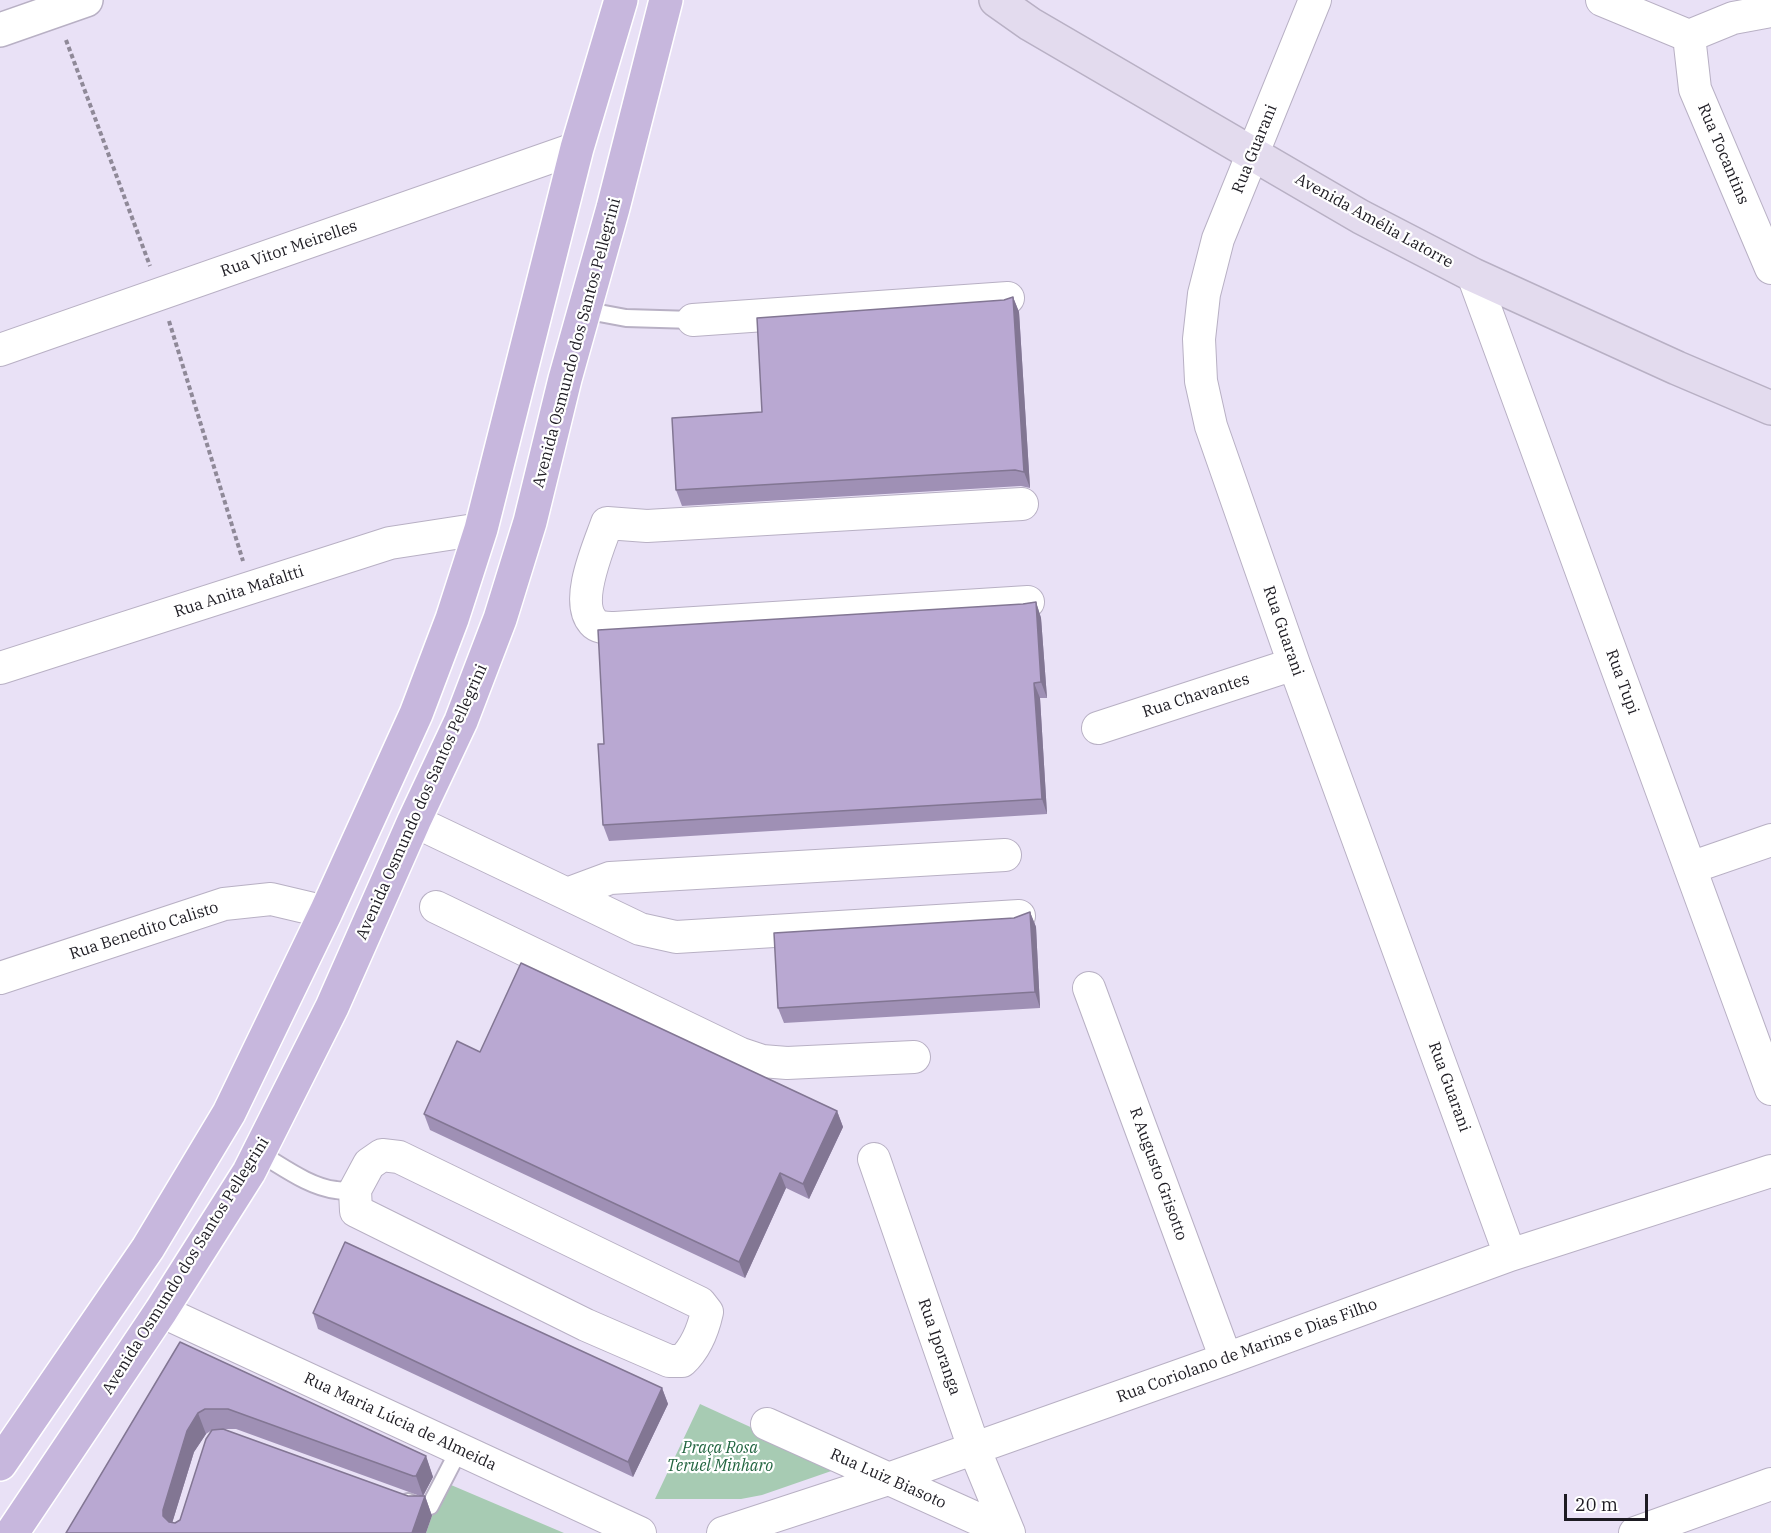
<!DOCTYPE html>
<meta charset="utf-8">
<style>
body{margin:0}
#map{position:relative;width:1771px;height:1533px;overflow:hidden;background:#e9e1f6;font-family:"IBM Plex Serif",serif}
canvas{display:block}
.scale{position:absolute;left:1564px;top:1494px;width:84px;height:27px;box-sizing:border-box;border:3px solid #1d1b22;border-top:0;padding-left:8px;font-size:18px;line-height:21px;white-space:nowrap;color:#1d1b22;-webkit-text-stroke:4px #fff;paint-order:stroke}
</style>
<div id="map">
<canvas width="1771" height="1533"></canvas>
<div class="scale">20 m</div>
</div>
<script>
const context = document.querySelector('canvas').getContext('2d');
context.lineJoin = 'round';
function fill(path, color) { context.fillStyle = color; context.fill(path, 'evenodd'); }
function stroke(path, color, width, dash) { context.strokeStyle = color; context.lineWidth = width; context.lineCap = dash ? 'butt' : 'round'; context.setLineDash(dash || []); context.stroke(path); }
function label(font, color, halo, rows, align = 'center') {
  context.font = font + ' "IBM Plex Serif",serif'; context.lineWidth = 4.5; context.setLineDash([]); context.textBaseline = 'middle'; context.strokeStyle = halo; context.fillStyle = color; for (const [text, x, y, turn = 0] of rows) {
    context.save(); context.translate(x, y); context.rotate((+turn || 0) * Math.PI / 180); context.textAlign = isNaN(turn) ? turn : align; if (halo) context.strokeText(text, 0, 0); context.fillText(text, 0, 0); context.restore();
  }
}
fill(new Path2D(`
 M700 1404 840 1468 762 1495 741 1499H655Z
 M444 1482 564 1533H426Z`), '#a7cbb3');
const service = new Path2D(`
 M583 310 626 318 693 320
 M259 1153C282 1166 309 1187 336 1190 342 1191 349 1190 355 1190
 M408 1502 419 1507 430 1506 459 1450`);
const minor = new Path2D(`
 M1315 0 1218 239 1204 294 1199 339 1201 381 1211 426 1294 664 1510 1255
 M1602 0 1689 36
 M1689 36 1695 89 1771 268
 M1689 36 1733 18 1771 11
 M1473 275 1771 1089
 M693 320 1008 298
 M0 350 577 148
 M1022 504 647 526 607 523C599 546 574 601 593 622 598 628 607 628 615 628L1028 602
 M0 668 390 543 481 529
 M1098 728 1294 664
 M414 821 567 894
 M1005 855 610 878 567 894 640 929 676 937 1019 916
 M1690 868 1771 840
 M436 907 741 1054 762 1061 787 1063 914 1057
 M0 978 224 904 271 899 326 912
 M1089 988 1226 1359
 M382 1155 399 1157 700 1303 707 1312C703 1330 696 1348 682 1361H669L586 1325 356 1211 355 1190 369 1164Z
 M874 1159 974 1448 1009 1533
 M161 1311 640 1533
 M767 1424 1009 1533
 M723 1533 888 1479 1226 1359 1510 1255 1771 1171
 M1635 1533 1771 1484`);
const tertiary = new Path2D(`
 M0 30 86 0`);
const secondary = new Path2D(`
 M996 0 1030 24 1361 217 1473 275 1677 368 1771 408`);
const primary = new Path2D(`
 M0 1464 148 1248 229 1113 326 912 416 714 452 619 481 529 577 148 621 0
 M12 1533 161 1311 249 1172 332 1007 414 821 461 721 500 619 530 522 565 379 613 208 666 0`);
stroke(service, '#b8b0c4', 20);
stroke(minor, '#b8b0c4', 34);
stroke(tertiary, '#b8b0c4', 36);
stroke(secondary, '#b8b0c4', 36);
stroke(primary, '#fff', 36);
stroke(new Path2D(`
 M66 40 150 266
 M169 321 243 561`), '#8f8998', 4, [4.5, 3]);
stroke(service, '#fff', 16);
stroke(minor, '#fff', 32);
stroke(tertiary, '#fff', 33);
stroke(secondary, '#e3dbee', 33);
stroke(primary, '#c7b7dd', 33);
fill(new Path2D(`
 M1013 297 1019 312 1030 488 1021 486 682 506 676 490 762 412Z
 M1036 602 1041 618 1047 698H1040L1047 814 609 841 603 825 604 744Z
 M1030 912 1036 927 1040 1008 784 1023 778 1008Z
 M480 1052 837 1111 843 1127 809 1199 786 1188 745 1278 430 1130 424 1114Z
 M313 1313 662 1388 668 1404 633 1477 318 1329Z
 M180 1342 426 1456 433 1477 423 1496H425L432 1516 66 1533ZM223 1429H236L420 1496H408ZM212 1430 180 1520 175 1523H172L194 1452 206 1434Z`), '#9f90b5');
fill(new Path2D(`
 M1013 297 1019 312 1030 488 1024 472Z
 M1036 602 1041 618 1047 698 1041 682Z
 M1034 683 1040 698 1047 814 1042 799Z
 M1030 912 1036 927 1040 1008 1035 992Z
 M837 1111 843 1127 809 1199 803 1184Z
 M780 1173 786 1188 745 1278 739 1262Z
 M662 1388 668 1404 633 1477 628 1462Z
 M198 1413 206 1434 194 1452 170 1530 163 1516V1510L187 1431Z
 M426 1456 433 1477 423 1496 416 1476Z
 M425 1496 432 1516 426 1533H412Z`), '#827693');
const building = new Path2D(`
 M1013 297 1024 472 1015 470 676 490 672 418 762 412 757 318 1004 300Z
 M1036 602 1041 682 1034 683 1042 799 603 825 598 744H604L598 630 1023 604Z
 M1030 912 1035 992 778 1008 774 933 1014 918Z
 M521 963 837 1111 803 1184 780 1173 739 1262 424 1114 457 1041 480 1052Z
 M345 1242 662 1388 628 1462 313 1313Z
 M180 1342 426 1456 416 1476H413L228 1409H205L198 1413 187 1431 163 1510V1516L169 1522 175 1523 180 1520 206 1439 212 1430 223 1429 408 1496H425L412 1533H66Z`);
fill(building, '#b9a8d2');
stroke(building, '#827693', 1.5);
label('16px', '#1d1b22', '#fff', [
 ["Rua Guarani",1255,149,-68],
 ["Rua Tocantins",1723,154,67],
 ["Avenida Amélia Latorre",1374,221,29],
 ["Rua Vitor Meirelles",289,249,-19],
 ["Avenida Osmundo dos Santos Pellegrini",577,343,-75],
 ["Rua Anita Mafaltti",239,592,-18],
 ["Rua Guarani",1283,631,71],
 ["Rua Tupi",1622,682,70],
 ["Rua Chavantes",1196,696,-18],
 ["Avenida Osmundo dos Santos Pellegrini",422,802,-66],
 ["Rua Benedito Calisto",144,931,-18],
 ["Rua Guarani",1449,1087,70],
 ["R Augusto Grisotto",1158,1174,70],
 ["Avenida Osmundo dos Santos Pellegrini",186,1266,-58],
 ["Rua Iporanga",939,1347,71],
 ["Rua Coriolano de Marins e Dias Filho",1247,1351,-20],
 ["Rua Maria Lúcia de Almeida",400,1422,25],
 ["Rua Luiz Biasoto",888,1479,24]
]);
label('italic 16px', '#226540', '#fff', [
 ["Praça Rosa",720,1448],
 ["Teruel Minharo",720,1466]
]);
</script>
